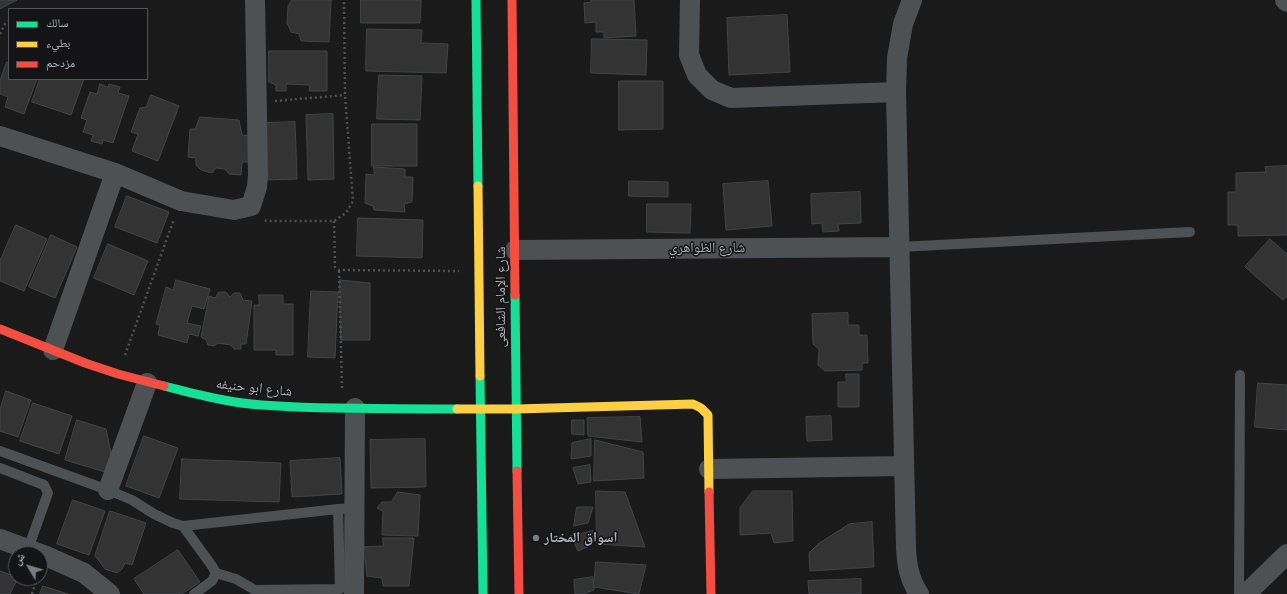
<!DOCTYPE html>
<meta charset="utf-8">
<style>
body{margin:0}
#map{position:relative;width:1287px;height:594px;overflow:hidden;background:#1a1a1a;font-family:Karla,"Noto Naskh Arabic",sans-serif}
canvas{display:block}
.legend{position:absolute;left:8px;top:8px;width:140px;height:72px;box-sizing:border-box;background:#141416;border:1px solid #515458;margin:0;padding:5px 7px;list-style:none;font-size:12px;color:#acb3bb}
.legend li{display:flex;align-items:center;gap:8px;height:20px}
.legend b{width:20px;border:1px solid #515458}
.north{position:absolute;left:8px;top:546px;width:40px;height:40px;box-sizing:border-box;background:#141416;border:1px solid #515458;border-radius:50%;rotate:308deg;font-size:11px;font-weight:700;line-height:16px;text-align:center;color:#acb3bb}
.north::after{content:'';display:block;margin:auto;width:14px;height:18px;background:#797d83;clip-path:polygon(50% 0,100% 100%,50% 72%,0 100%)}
</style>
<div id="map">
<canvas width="1287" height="594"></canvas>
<ul class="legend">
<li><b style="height:5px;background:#16e098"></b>سالك</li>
<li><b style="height:5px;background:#ffcf43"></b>بطيء</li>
<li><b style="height:5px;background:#f24e42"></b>مزدحم</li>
</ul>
<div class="north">ش</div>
</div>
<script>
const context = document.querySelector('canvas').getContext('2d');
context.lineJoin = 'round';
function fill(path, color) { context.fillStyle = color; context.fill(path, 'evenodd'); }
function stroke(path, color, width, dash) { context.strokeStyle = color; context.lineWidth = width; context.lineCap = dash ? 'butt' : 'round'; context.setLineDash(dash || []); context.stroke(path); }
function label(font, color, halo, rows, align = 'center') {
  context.font = font + ' Karla,"Noto Naskh Arabic",sans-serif'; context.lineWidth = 3; context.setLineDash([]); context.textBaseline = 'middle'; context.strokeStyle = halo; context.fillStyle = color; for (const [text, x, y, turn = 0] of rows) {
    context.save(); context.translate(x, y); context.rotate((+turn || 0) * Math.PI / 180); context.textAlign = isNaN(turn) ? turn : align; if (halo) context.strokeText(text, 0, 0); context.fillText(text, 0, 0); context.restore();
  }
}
const building = new Path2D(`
 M0 0H17L0 9Z
 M292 0H331L329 42 301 41 299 34 291 32 287 23 288 6Z
 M361 0H421L420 23H361Z
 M591 0H634L636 36 604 38V32H596V22L585 23 584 3 591 2Z
 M787 15 790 72 729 75 727 18Z
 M367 29 422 30 421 43 448 44 446 73 366 71Z
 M592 39 647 40 646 75 591 73Z
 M269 51H327V91H309L310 85 286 84V91H276V85L269 82Z
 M7 62 9 63V79H37L24 114 5 107 8 97 0 94V81Z
 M379 75 422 76 420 120 377 119Z
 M40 79H84L71 115 32 102Z
 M619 81H663V129L619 130Z
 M100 84 108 87 109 84 120 87 118 93 129 96 113 143 103 140 102 144 91 141 93 135 83 132 87 120 81 118 90 92 97 94Z
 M151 95 179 106 158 161 132 151 138 134 131 132 140 108 146 107Z
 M333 114 334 179 308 180 306 115Z
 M200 117 239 120 242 135 251 136 249 162H242L241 175 229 174 225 169 216 168 212 173 201 170 196 165V158L188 157 190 129H195Z
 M295 122 297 179 266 180 264 123Z
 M372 124H417V166H372Z
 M1287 166V235L1238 236V225H1228V192H1236V173L1266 172 1265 167Z
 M374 167 405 169V177H413L412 202 404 204 405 212 374 210 373 206 365 203 366 174 374 175Z
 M629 181 668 182V197L629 196Z
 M768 181 772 226 726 230 723 184Z
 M860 192 861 223 838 224 839 231 823 232 822 223 812 224 811 194Z
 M127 196 169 212 157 243 115 227Z
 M647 204H691L690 233 647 232Z
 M358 218 423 220 422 258 357 256Z
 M16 225 47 239 24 291 0 281V261Z
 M51 235 77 247 55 298 29 287Z
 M1270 239 1287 254V296L1283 300 1245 267Z
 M108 244 148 261 134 295 94 278Z
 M176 280 210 289 204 309 192 306 187 323 201 326 198 336 189 334 187 343 158 335 160 325 156 324 166 287 173 290Z
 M340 280 370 283V340H341Z
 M311 291 338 292 335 358 308 357Z
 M219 292H226L230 297 234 293H240L243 300 252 301 246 344H241V349H234L231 345 218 343 214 346 208 345 206 340 201 337 209 296 215 298Z
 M259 295H283V304H293V355H276V350H254V305H259Z
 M848 313V325H859V335H867L868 363H862V370L825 371 818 365 819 349 813 344 812 314Z
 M846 374H859V407H838V382H846Z
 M1258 383 1287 385V430L1255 427Z
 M6 391 31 400 18 437 0 431V410Z
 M33 403 72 416 59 454 20 441Z
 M831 416 832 440 807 441 806 417Z
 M640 417 642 442 588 436 587 418Z
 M77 420 106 429 111 453 105 472 65 460Z
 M572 420H584V435L572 434Z
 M144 436 178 448 159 498 126 486Z
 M425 439 426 487 371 488 370 440Z
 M591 439V456L571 459 572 443Z
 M595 440 643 452 644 478 594 481Z
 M340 458 342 494 292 497 290 461Z
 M182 459 281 463 279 502 180 499Z
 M590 465 591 482 578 484 573 468Z
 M596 491 625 492 645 547 597 544Z
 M753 491H792L793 541 774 543 771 533 740 535V508Z
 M398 492 420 495 418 536 382 535 383 511 377 508 382 502H391Z
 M73 500 105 511 89 555 57 544Z
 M577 507H593L588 523 574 526Z
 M110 511 146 523 132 565 125 563 122 569 117 573 105 569 95 556Z
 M872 522 874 567 810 571 809 553 818 544 849 524Z
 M593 531 592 545 578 551 571 536Z
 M383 538H414L409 586H383L382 578 367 576 365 558 360 557V547L383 546Z
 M178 550 200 582 182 594H144L134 579Z
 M596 562 646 565 639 594 594 587Z
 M0 571 14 576 16 582 10 594H0Z
 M593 577 594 590 583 594H575L574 580Z
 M861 579V594H809L808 581Z
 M43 586 68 594H40Z`);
fill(building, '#333334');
stroke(building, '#424546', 1);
stroke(new Path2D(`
 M0 34 5 24 9 21
 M275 101 345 95
 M265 220 266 221H334L346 213 353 201 345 95 344 0
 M334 221 335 267 339 270 459 271
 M339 271 342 388
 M125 355 174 219
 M32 594 37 578`), '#505155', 2.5, [2, 3]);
stroke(new Path2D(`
 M899 247 1190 232
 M0 451 108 490 132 500 154 514 173 523 183 526 338 509 355 508
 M0 468 44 485 48 493 28 549
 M183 526 212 566 216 573 212 581 194 594
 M216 573 236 579 255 590 340 589 338 509
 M1239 594 1240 375`), '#4e5153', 10);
stroke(new Path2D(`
 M690 0 689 55 697 75 712 90 731 98 896 92
 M912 0 903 24 897 58 896 92 906 548C907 565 909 579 919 594
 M1285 0 1287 2
 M0 136 115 173 181 201 234 210 251 206 257 187 258 175 255 0
 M515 250 899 247
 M53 350 115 173
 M709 469 904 466
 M108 490 147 383
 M0 539 46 556 84 573 110 594
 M354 594 355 408
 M1246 594 1287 554`), '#4e5153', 20);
stroke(new Path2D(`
 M476 0 478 186
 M515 295 517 471
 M480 376 483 594
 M164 386C196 394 229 403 262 405 327 410 392 408 457 409`), '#16e098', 9);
stroke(new Path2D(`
 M478 186 480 376
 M457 409H516L693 404 701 408 708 415 709 492`), '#ffcf43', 9);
stroke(new Path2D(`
 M512 0 515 295
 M0 329 85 363 118 374 164 386
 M517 471 519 594
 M709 492 711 594`), '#f24e42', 9);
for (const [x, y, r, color] of [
 [536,538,4,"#797d83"]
]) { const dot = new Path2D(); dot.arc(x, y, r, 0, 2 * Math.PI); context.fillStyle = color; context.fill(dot); stroke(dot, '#141416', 1.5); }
label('14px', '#acb3bb', '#141416', [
 ["شارع الظواهري",707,248],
 ["شارع الإمام الشافعى",501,297,-90],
 ["شارع ابو حنيفه",254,388,6]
]);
label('bold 14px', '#acb3bb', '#141416', [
 ["اسواق المختار",544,538]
], 'left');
</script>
